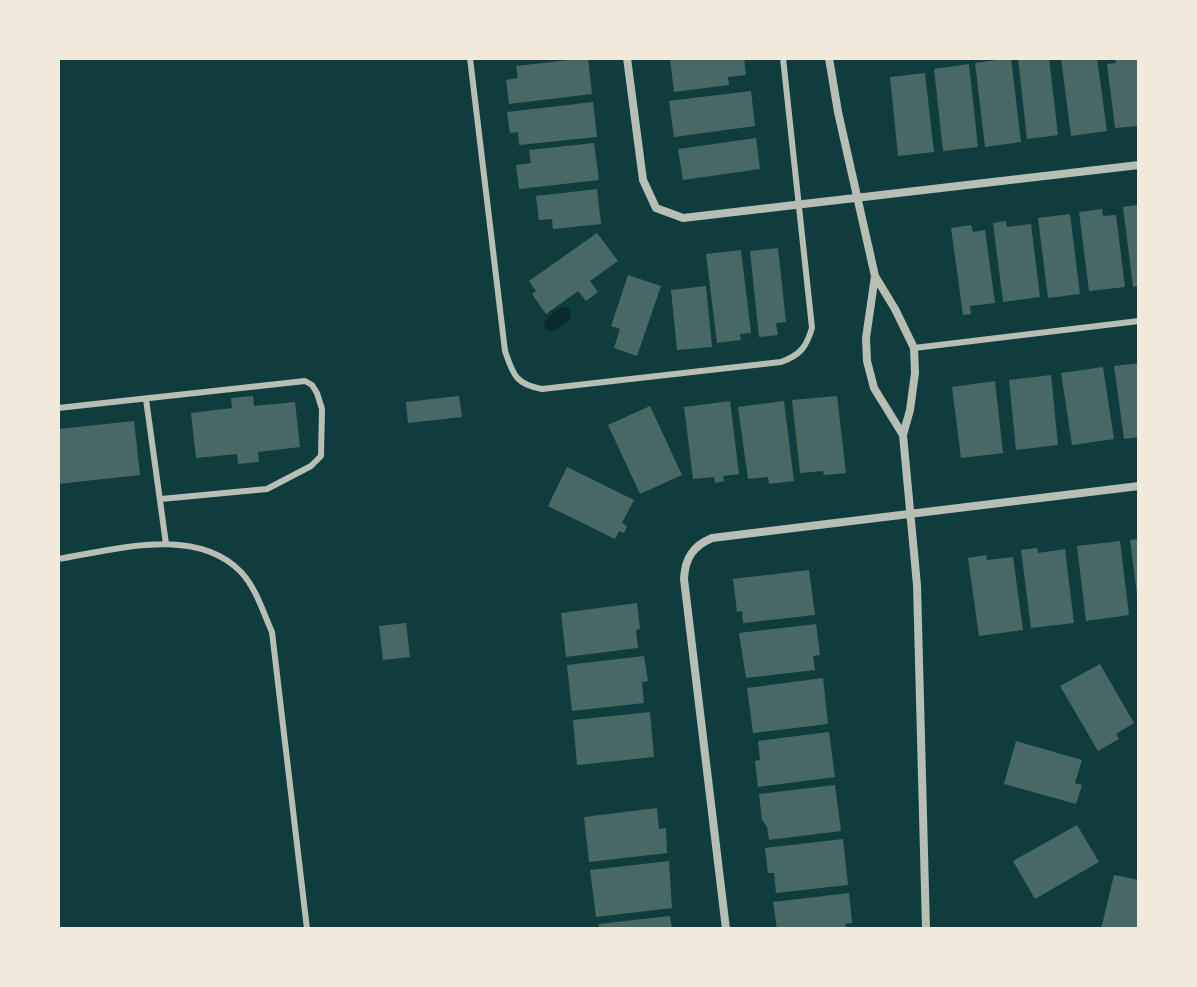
<!DOCTYPE html>
<style>
body{margin:0}
#map{position:relative;width:1197px;height:987px;overflow:hidden;background:#0f3d3e;font-family:"Fira Sans",sans-serif}
canvas{display:block}
.frame{position:absolute;inset:0;border:60px solid #f1e9da;pointer-events:none}
</style>
<div id="map">
<canvas width="1197" height="987"></canvas>
<div class="frame"></div>
</div>
<script>
const context = document.querySelector('canvas').getContext('2d');
context.lineJoin = 'round';
function fill(path, color) { context.fillStyle = color; context.fill(path, 'evenodd'); }
function stroke(path, color, width, dash) { context.strokeStyle = color; context.lineWidth = width; context.lineCap = dash ? 'butt' : 'round'; context.setLineDash(dash || []); context.stroke(path); }
fill(new Path2D(`
 M568 307 571 311 569 320 553 331 545 329 544 325C546 317 559 306 568 307Z`), '#0a2a2b');
fill(new Path2D(`
 M588 58 592 94 509 104 506 80 518 78 516 66Z
 M670 58H744L746 75 728 77 729 85 674 92Z
 M1011 58 1021 142 985 147 975 63Z
 M1018 58H1049L1058 135 1027 139Z
 M1061 58H1097L1107 131 1071 136Z
 M1115 58H1139V126L1115 128 1107 64 1116 63Z
 M969 64 978 147 943 151 934 69Z
 M925 73 934 152 898 156 890 77Z
 M751 91 755 126 674 137 669 101Z
 M593 102 597 137 519 145 518 132 510 133 507 112Z
 M756 138 760 169 683 180 678 149Z
 M594 143 599 180 519 189 516 165 531 163 529 150Z
 M597 189 601 224 553 229 552 219 539 220 536 196Z
 M1137 205 1139 210V286L1133 287 1123 207Z
 M1102 209 1103 216 1116 215 1125 287 1089 291 1079 212Z
 M1070 214 1080 294 1048 298 1038 218Z
 M1006 221 1007 227 1031 224 1040 297 1003 302 993 223Z
 M971 225 973 232 985 230 995 303 970 306 971 314 963 315 951 228Z
 M597 233 618 261 590 281 598 292 586 301 578 291 546 314 532 294 536 291 529 281Z
 M778 248 786 322 776 323 778 335 759 337 750 251Z
 M741 250 751 333 740 334 741 340 717 343 706 254Z
 M628 275 661 286 637 356 614 348 620 329 611 326Z
 M706 286 712 347 677 350 671 290Z
 M1139 363V437L1124 439 1114 366Z
 M1103 367 1114 439 1072 445 1061 373Z
 M1051 375 1058 445 1016 450 1009 380Z
 M995 381 1003 453 961 458 952 387Z
 M253 396 254 406 295 402 300 447 258 452 259 462 238 464 237 454 196 458 191 413 232 408 231 398Z
 M459 396 462 417 408 423 406 402Z
 M837 396 846 473 824 475 823 471 800 473 792 400Z
 M730 401 739 474 723 476 724 481 715 483 714 477 693 479 684 407Z
 M784 401 794 481 769 484 768 477 748 479 738 407Z
 M650 406 682 475 640 494 608 425Z
 M134 421 140 475 58 484V429Z
 M567 467 634 500 622 523 627 526 624 533 619 531 615 539 548 506Z
 M1139 539V595H1137L1130 540Z
 M1120 541 1129 615 1086 621 1077 546Z
 M1037 548 1038 553 1065 549 1074 623 1031 628 1021 550Z
 M986 555 987 560 1013 557 1023 630 979 636 968 558Z
 M809 570 815 615 743 623 742 611 737 612 733 579Z
 M637 603 640 629 636 630 638 648 566 657 561 613Z
 M406 623 410 657 383 660 379 626Z
 M816 624 820 655 813 656 815 670 746 678 739 633Z
 M644 656 648 681 642 682 644 703 572 711 567 665Z
 M1100 664 1134 723 1116 734 1119 739 1098 751 1060 686Z
 M823 678 828 724 753 733 747 688Z
 M650 712 654 757 577 765 573 720Z
 M829 732 835 777 758 787 755 761 760 760 758 741Z
 M1016 741 1082 760 1075 783 1082 785 1076 804 1004 784Z
 M835 785 841 831 769 840 767 827 762 820 759 794Z
 M657 808 659 829 666 828 667 853 589 862 584 817Z
 M1077 825 1099 862 1035 899 1013 861Z
 M843 839 848 885 776 893 774 873H768L765 848Z
 M669 861 672 908 596 917 590 870Z
 M1114 875 1139 880V929H1101Z
 M849 893 852 923 845 924 846 929H777L773 902Z
 M670 916 672 929H599V924Z`), '#486865');
stroke(new Path2D(`
 M470 58 505 351C513 374 515 384 542 389L781 362C800 355 806 348 812 328L783 58
 M914 348 1139 321
 M146 399 166 544
 M58 408 305 381 312 385 317 393 322 409 321 456 311 466 267 489 161 499
 M58 559C114 550 195 525 241 572 256 588 263 612 272 632L307 929`), '#b8beb3', 6);
stroke(new Path2D(`
 M627 58 643 180 656 208 683 218 1139 165
 M829 58 838 112 875 276 866 338 867 361 874 388 903 435
 M875 276 895 309 914 348 915 373 910 410 903 435 917 585 926 929
 M726 929 684 579C685 558 693 546 712 538L1139 486`), '#b8beb3', 8);
</script>
